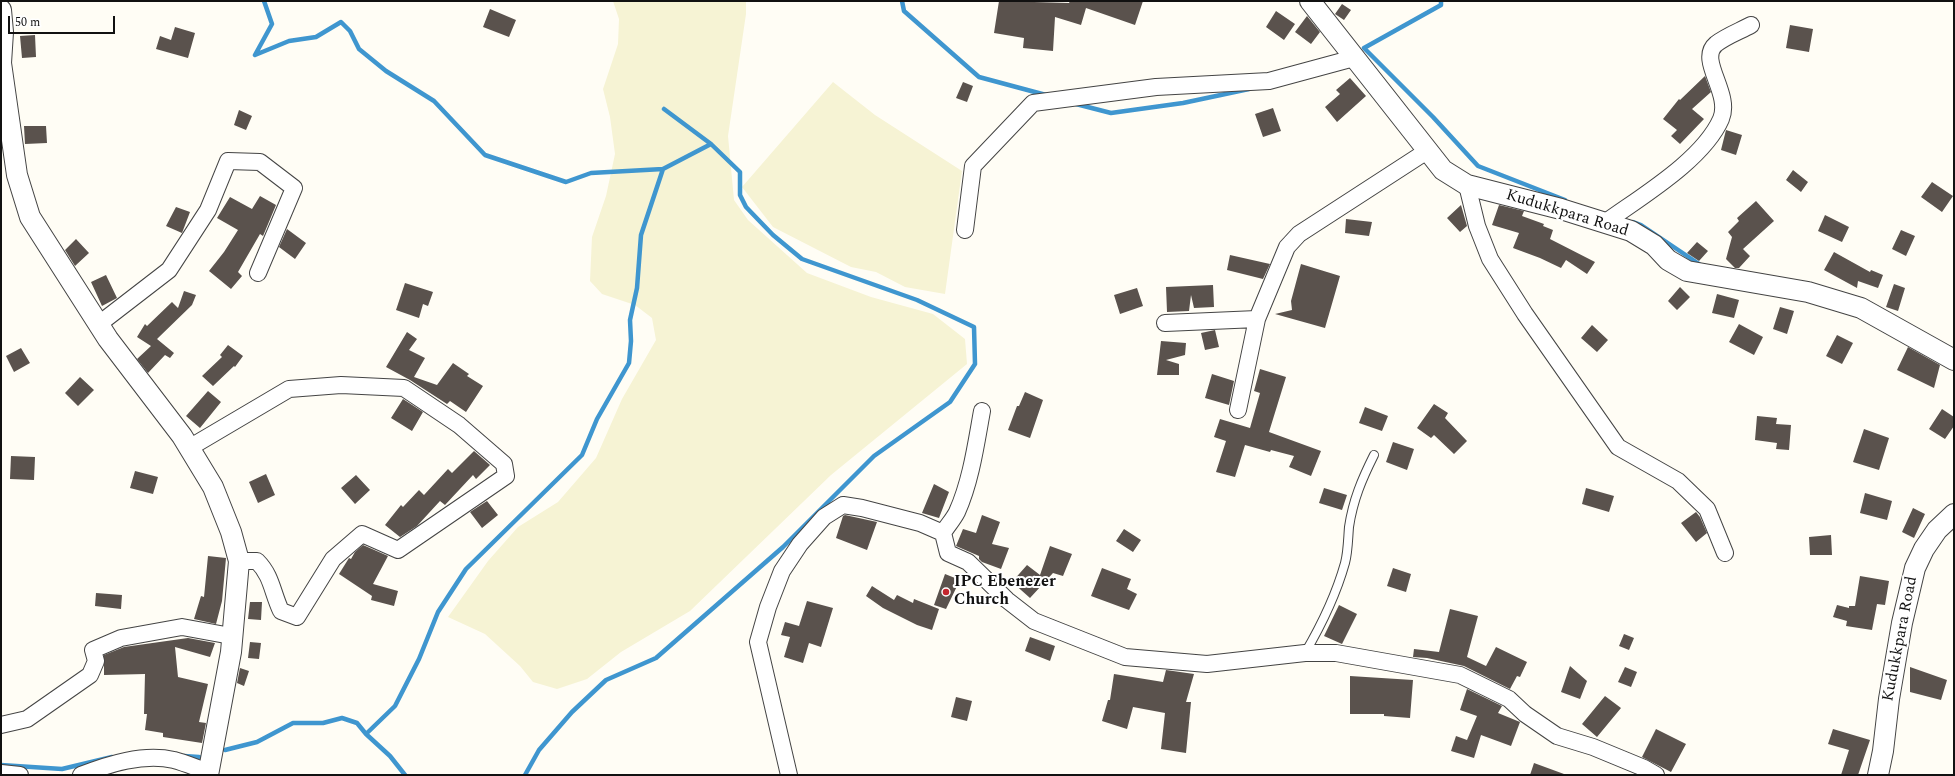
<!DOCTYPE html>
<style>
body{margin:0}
#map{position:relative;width:1955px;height:776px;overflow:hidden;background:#fffdf5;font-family:Spectral,serif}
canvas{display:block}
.frame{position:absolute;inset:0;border:2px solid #111;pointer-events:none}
.scale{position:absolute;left:8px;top:16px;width:107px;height:18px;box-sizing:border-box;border:2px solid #111;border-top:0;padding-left:5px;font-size:12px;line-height:14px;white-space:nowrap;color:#111;-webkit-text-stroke:3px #fff;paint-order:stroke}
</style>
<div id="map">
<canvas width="1955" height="776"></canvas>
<div class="frame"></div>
<div class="scale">50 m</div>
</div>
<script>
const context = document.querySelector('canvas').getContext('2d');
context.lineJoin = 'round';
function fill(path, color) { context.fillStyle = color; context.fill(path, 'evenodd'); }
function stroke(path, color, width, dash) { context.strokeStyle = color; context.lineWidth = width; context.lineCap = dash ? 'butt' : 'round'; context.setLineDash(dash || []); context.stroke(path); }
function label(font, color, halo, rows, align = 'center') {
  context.font = font + ' Spectral,serif'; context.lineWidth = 4; context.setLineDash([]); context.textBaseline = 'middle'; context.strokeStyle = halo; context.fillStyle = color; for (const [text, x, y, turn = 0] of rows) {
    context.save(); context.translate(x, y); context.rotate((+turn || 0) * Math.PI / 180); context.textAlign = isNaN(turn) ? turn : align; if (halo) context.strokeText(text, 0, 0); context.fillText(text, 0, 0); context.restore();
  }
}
fill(new Path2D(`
 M613 1H746V14L728 136 734 200 748 220 807 273 871 297 933 314 965 339 967 364 831 475 690 611 621 652 587 679 557 689 533 682 520 666 485 634 448 617 488 561 518 527 558 502 596 458 622 399 656 340 652 318 635 305 602 294 590 281 592 237 606 196 615 154 610 117 603 89 618 44 619 19Z
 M833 82 875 115 962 171 945 294 905 287 876 272 851 267 773 227 742 187Z`), '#f6f3d4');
stroke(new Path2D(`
 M264 1 272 24 255 55 289 41 316 37 341 22 350 31 359 49 386 71 434 101 485 155 566 182 591 173 663 169
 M902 1 904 11 979 77 1046 95
 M1441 1V5L1364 48 1433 117 1478 166 1565 200
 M1076 104 1111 113 1183 103 1249 89
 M1633 222 1641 225 1699 264
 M366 734 395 706 419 659 438 612 466 569 582 455 597 419 629 363 631 341 630 320 637 288 641 235 663 169 711 144
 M225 750 257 742 293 723H323L342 718 357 723 366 734 390 756 405 775
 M184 756 199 757
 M1 765 62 769 112 757
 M525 775 539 750 572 712 606 680 656 658 783 547 874 456 950 402 975 364 974 327 917 300 802 259 773 235 746 207 740 195V172L711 144 664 109`), '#3f96cf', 4.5);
fill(new Path2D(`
 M999 1 1069 3 1070 1H1143L1135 25 1086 8 1081 25 1055 17 1053 51 1023 48 1024 38 994 33Z
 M1342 4 1351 10 1344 20 1335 14Z
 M490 9 516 20 509 37 483 27Z
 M1276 11 1295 24 1284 40 1266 27Z
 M1307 16 1320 32 1311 44 1295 32Z
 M1790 25 1813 29 1809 52 1786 48Z
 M175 27 195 33 188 58 156 49 160 36 171 40Z
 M35 35 36 57 22 58 20 36Z
 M1705 76 1711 92 1692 109 1704 119 1680 144 1671 136 1677 130 1663 119 1679 99 1680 100Z
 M1350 78 1366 96 1337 122 1325 107 1340 94 1336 90Z
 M963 82 973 86 967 102 956 98Z
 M1273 108 1281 131 1263 137 1255 114Z
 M239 110 252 116 246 130 234 125Z
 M24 126H46L47 143 25 144Z
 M1726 130 1742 135 1736 155 1721 150Z
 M1793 170 1808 182 1801 192 1786 180Z
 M1932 182 1953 196 1942 212 1921 197Z
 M260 196 276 205 263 236 260 234 238 272 242 276 231 289 209 271 224 252 238 230 217 218 230 197 252 209Z
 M1756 201 1774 221 1743 249 1750 256 1739 268H1735L1726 259 1732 237 1728 232 1739 221 1737 218Z
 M1461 205 1467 226 1460 232 1447 218Z
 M1499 205 1524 211 1522 216 1544 224 1543 226 1553 230 1550 239 1595 262 1587 274 1566 260 1561 268 1540 258 1513 248 1519 233 1492 225Z
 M176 207 190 212 182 233 166 226Z
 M1825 215 1849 227 1842 242 1818 231Z
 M1346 219 1372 222 1369 236 1345 233Z
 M287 229 306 243 295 259 279 247Z
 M1901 230 1915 236 1906 256 1892 249Z
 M76 239 89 253 75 266 65 250Z
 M1697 242 1708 251 1699 261 1687 253Z
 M1834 252 1870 272 1871 270 1883 275 1878 288 1858 281 1857 288 1824 270Z
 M1230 255 1270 264 1263 279 1227 270Z
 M1301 264 1340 276 1325 328 1275 314 1292 310 1291 301Z
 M106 275 117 298 102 306 91 282Z
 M405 283 433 292 428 306 423 304 419 318 396 310Z
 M1894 284 1905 288 1898 311 1886 307Z
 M1213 285 1214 307 1194 308 1191 295 1189 311 1167 312 1166 287Z
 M1680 287 1690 297 1677 310 1668 301Z
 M1137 288 1143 306 1120 314 1114 295Z
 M184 291 196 295 192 305 157 339 174 353 170 358 165 355 148 373 137 359 151 346 137 337 145 324 147 326 172 302 178 308Z
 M1717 294 1739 300 1734 318 1712 313Z
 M1780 307 1794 311 1787 334 1773 329Z
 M1739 324 1763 337 1754 355 1729 342Z
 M1592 325 1608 340 1597 352 1581 338Z
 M1215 330 1219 347 1205 350 1201 333Z
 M407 332 417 339 409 350 425 358 414 377 437 385 453 363 469 374 467 376 483 386 466 412 450 401 447 404 410 380 386 367Z
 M1837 335 1853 343 1842 364 1826 356Z
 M1161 341 1186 343 1185 355 1166 360 1179 364V375H1157Z
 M228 345 243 356 235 367 234 366 213 386 202 376 222 357 220 355Z
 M1908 347 1940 365 1934 388 1897 370Z
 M21 348 30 363 14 372 6 356Z
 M1260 369 1286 377 1269 432 1321 451 1311 476 1289 467 1294 456 1271 450 1270 452 1245 445 1235 477 1216 472 1226 441 1214 437 1220 419 1250 428 1260 393 1254 391Z
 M1212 374 1234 381 1229 405 1205 398Z
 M80 377 94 390 78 406 65 393Z
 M208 391 221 402 200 428 186 416Z
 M1025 392 1043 400 1030 438 1008 430 1017 406H1019Z
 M403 399 423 412 412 431 391 418Z
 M1434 404 1448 413 1445 418 1467 441 1454 454 1434 435 1431 438 1417 428Z
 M1365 407 1388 416 1382 431 1359 423Z
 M1942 409 1954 417V426L1945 439 1929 429Z
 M1757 416 1777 418 1776 424 1791 425 1789 450 1776 449 1777 443 1755 440Z
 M1864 429 1889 438 1879 470 1853 462Z
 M1393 442 1414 449 1407 470 1386 462Z
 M474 451 490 465 476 479 473 475 445 505 440 501 417 526 400 537 385 525 401 505 403 507 419 490 424 495 448 469 452 473Z
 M11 456 35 457 34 480 10 479Z
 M135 471 158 477 153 494 130 488Z
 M266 474 275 495 258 503 249 482Z
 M356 475 370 490 355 504 341 488Z
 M934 484 949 492 939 518 922 513Z
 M1324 488 1347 495 1342 510 1319 503Z
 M1586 488 1614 496 1609 512 1582 504Z
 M1865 493 1892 501 1887 520 1860 513Z
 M487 501 498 515 482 528 470 512Z
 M1913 508 1925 514 1914 538 1902 532Z
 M1696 512 1700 517 1707 533 1696 542 1681 523Z
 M845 515 877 522 867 550 836 538 843 516Z
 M982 515 1000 522 992 544 1009 548 1001 569 982 562 979 559V556L956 546 963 529 976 533Z
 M1124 529 1141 540 1133 552 1116 541Z
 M1831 535 1832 555H1810L1809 537Z
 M363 545 388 556 373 584 398 591 394 606 371 600 372 596 339 574 349 558 351 559 355 552Z
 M1050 546 1072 554 1063 576 1053 573 1030 598 1012 582 1027 565 1040 575Z
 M208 556 226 558 222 601 216 624 194 619 201 596 204 597Z
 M1102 568 1131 579 1127 589 1137 594 1129 610 1091 596Z
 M1393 568 1411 574 1406 592 1387 586Z
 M945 574 960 580 946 609 934 605Z
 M1860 576 1889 581 1885 605 1877 604 1872 630 1846 626 1847 621 1833 617 1837 605 1849 608V606H1855Z
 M872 586 894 600 897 595 913 603 914 599 939 609 932 630 917 625 883 608 866 596Z
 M96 593 122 595 121 609 95 606Z
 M807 601 833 608 821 647 809 643 803 663 784 657 790 637 781 635 785 622 799 626Z
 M250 602H262L261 620 248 619Z
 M1339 605 1357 614 1342 644 1324 636Z
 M1450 609 1478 616 1467 657 1486 666 1496 647 1527 662 1520 677 1517 676 1510 689 1464 666 1427 658 1413 657 1414 649 1439 652Z
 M1624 634 1634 638 1629 650 1619 646Z
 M1030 637 1055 646 1050 661 1025 651Z
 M188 638 215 643 210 657 175 647 178 677 208 684 199 722 206 723 202 743 163 737V733L145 730 147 714H144L145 674 104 675V655L124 647Z
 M250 642 261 643 259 659 248 658Z
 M1570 666 1587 681 1580 699 1561 692Z
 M1625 667 1637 672 1631 687 1618 682Z
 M1910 667 1947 680 1941 700 1910 692Z
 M240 668 249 671 244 686 237 683Z
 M1166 670 1194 674 1186 702H1191L1186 753 1161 749 1165 713 1133 707 1127 729 1102 721 1108 700H1110L1114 674 1163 682Z
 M1350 676 1413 680 1410 718 1384 716V714H1350Z
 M1467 689 1502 706 1498 713 1520 722 1511 746 1481 735 1474 758 1451 751 1456 736 1467 740 1477 716 1460 710Z
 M1605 696 1621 708 1597 737 1582 724Z
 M956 697 972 701 967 721 951 717Z
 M1656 729 1686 744 1671 772 1642 757Z
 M1833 729 1870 740 1858 775H1841L1849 750 1828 744Z
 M1534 763 1564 774V775H1530Z`), '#5a524d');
const service = new Path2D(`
 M1305 653C1322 624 1336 595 1345 563 1348 552 1348 539 1349 527 1353 500 1362 479 1374 455`);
const minor = new Path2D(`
 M1467 185 1477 226 1490 259 1525 314 1618 447 1678 481 1707 509 1725 553
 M1606 222C1642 196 1703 160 1721 119 1732 93 1697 60 1716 44 1726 36 1740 31 1751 25
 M965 230 973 166 1033 103 1156 87 1269 81 1354 58
 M1165 323 1257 319
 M99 324 169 270 208 210 228 161 260 162 294 188 258 273
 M1238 410 1257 319 1287 247 1299 234 1427 151
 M982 411C976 444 971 481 957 512 953 520 947 526 943 533L948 553 968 562 1007 600 1034 621 1125 657 1207 664 1305 653H1336L1460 675 1509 699 1525 714 1557 736 1593 747 1644 768 1656 775
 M189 448 289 389 341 385 404 388 459 425 504 464 506 476 398 550 362 534 333 559 297 617 281 611C272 592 272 576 257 561H239
 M1 725 27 719 90 675 96 661 93 650 121 638 182 627 231 636
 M1 773 20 775
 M81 775C109 764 143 753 174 760 185 763 197 768 209 772
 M789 775 758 642 768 607 782 571 800 544 824 517 843 505 862 508 920 523 943 533`);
const tertiary = new Path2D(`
 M1310 1 1443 170 1467 185 1561 209 1631 231 1654 245 1668 260 1687 271 1808 292 1861 308 1954 360
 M1 10 3 32 1 63 17 175 30 217 108 339 182 436 213 487 231 532 239 561 231 652 208 775
 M1878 775 1883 751 1889 699 1902 623 1915 568 1924 549 1937 530 1954 514`);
stroke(service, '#444', 10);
stroke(minor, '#444', 18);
stroke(tertiary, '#444', 22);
stroke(service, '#fff', 8);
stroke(minor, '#fff', 16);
stroke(tertiary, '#fff', 20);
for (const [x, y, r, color] of [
 [946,592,4,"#c4262e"]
]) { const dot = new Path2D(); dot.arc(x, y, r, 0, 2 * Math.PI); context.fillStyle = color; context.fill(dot); stroke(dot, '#fff', 1.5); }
label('16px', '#111', '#fff', [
 ["Kudukkpara Road",1567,214,17],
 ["Kudukkpara Road",1901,639,-79]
]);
label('bold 16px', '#111', '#fff', [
 ["IPC Ebenezer",954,583],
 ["Church",954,601]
], 'left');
</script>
